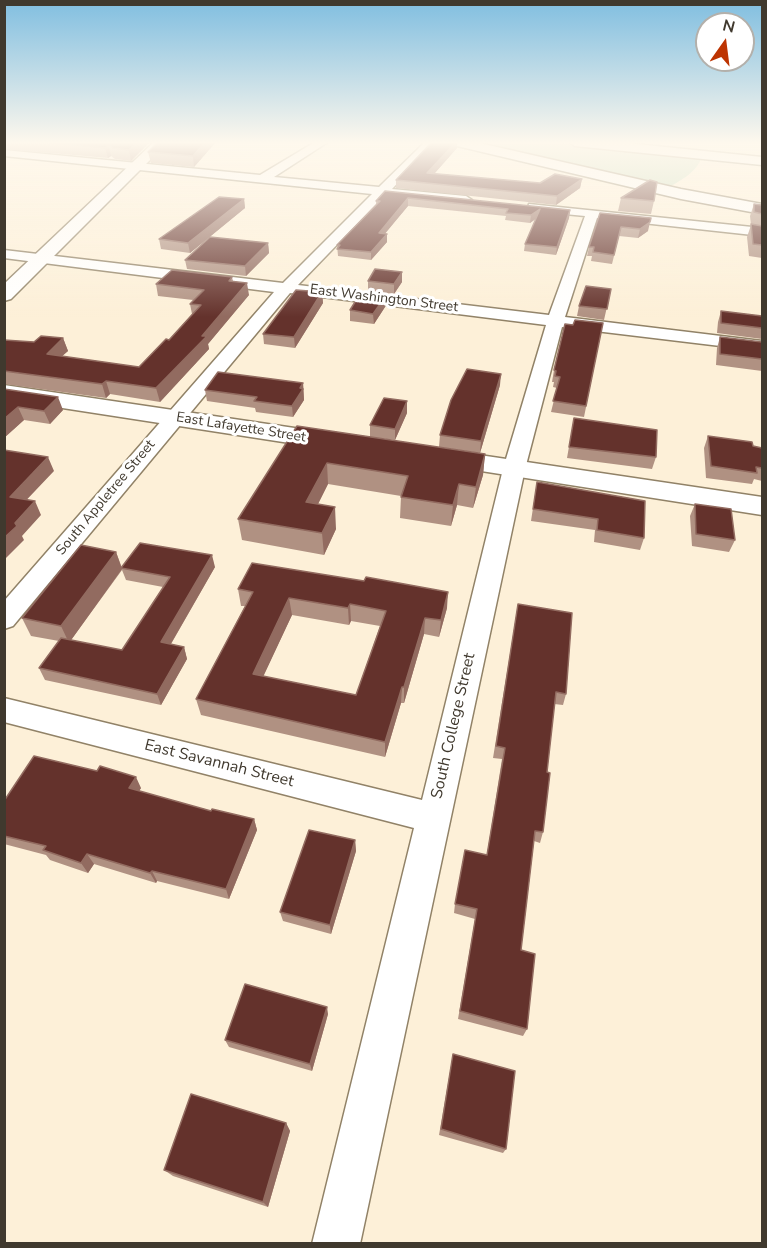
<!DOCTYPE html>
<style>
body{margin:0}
#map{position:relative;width:767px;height:1248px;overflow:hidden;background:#fdf0d8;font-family:"Nunito Sans",sans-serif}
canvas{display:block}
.frame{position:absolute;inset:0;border:6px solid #40392e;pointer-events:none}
.north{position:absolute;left:695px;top:12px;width:60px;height:60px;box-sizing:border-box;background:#fff;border:2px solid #b3b0ab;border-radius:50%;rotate:14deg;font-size:16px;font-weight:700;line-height:24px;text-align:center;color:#40392e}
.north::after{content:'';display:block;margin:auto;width:21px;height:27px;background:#bd3402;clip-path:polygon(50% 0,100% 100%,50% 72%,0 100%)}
</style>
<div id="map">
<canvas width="767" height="1248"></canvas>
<div class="frame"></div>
<div class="north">N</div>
</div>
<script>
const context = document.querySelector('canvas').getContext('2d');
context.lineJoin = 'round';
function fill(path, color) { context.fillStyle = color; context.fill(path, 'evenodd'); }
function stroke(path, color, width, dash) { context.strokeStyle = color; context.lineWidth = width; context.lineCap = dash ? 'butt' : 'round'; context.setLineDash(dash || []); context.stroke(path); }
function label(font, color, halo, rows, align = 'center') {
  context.font = font + ' "Nunito Sans",sans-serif'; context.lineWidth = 6; context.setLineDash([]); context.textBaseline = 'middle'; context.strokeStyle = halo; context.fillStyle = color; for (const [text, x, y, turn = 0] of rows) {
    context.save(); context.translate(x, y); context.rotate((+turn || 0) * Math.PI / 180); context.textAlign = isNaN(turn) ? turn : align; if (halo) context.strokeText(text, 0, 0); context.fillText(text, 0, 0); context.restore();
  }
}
fill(new Path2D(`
 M473 142H551L701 158C698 171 680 181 669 187Z`), '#c9dfc2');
const minor = new Path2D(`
 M315 142H328L274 177 379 187 425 142H436L392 189 466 196 472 200 466 204 385 195 298 285 549 315 585 216 534 211 528 207 529 204 762 228V236L597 218 565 317 762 341V351L562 327 525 469 360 1244H312L414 828 4 722V698L422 800 503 469 546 325 290 293 13 626 4 629V601L274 292 4 258V250L283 283 372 194 4 156V150L260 175Z`);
const tertiary = new Path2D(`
 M154 142H168L11 299 4 301V284Z
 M4 385 335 434 344 437 348 442 344 447 335 450 4 399Z
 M439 449 762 497V515L430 463 426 457 430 451Z`);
const secondary = new Path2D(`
 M451 142H475L681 189 762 204V214L681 199 457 146Z`);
const primary = new Path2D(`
 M569 142H617L762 157V165L575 146Z`);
stroke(minor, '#918267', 3);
stroke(tertiary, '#918267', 3);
stroke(secondary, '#918267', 3);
stroke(primary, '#918267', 3);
fill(minor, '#fff');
fill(tertiary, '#fff');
fill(secondary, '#fff');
fill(primary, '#fff');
fill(new Path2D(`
 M4 142H150L131 161 115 159 111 156 108 158 4 149Z
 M158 142H216L194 167 151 163 148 152Z
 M432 142H457V148L434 174 540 183 582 179 580 188 556 205 396 188V180Z
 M385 191 570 210 569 218 556 255 524 251 525 244 536 219 530 223 505 220 506 216 408 206 384 234 387 242 371 260 338 256 337 245 376 205V201Z
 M621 198 654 201 651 214 618 211Z
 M244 199 245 208 190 253 161 249 159 239Z
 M754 204 762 205V258L749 256 747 237 751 225 750 216Z
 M600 213 648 231 638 238 619 236 612 264 591 261 592 256H587L589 247Z
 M268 243 269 253 246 276 187 269 185 260Z
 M232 277 233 281 249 295 208 344 209 349 160 402 110 394 106 398 4 384V340L34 342 63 338 68 351 62 356 139 367 169 340 192 314 190 304 193 300 158 296 156 284Z
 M368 281 402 282 394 294 368 291Z
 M611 289 604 320 577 316 579 306Z
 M322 292 323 303 295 348 264 344 263 334Z
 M385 307 374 324 350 321V310Z
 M721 311 762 316V340V339L717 333 718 322Z
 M603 323 584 417 551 412 557 388 553 387 554 382H552L554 370 573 325Z
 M720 337 762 342V371L716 365 717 348Z
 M303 383 304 400 293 417 256 412 255 408 207 401 205 390Z
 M500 385 480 453 439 447 440 435Z
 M4 389 63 410 50 424 24 420 4 438Z
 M407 401V413L395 440 370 437V425Z
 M574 418 656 457 652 469 567 458Z
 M297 426 485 454 483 475 473 508 457 505 451 526 400 518 401 496 328 484 318 504 336 529 324 555 242 540 238 519Z
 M708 436 762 448V481L754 479 752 484 706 478 704 448Z
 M537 482 644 538 640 550 594 542 595 530 531 521Z
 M695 504 735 540 729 552 692 546 690 516Z
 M116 552 122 568 215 567 171 644 184 647 187 659 161 705 45 680 39 668 59 641 31 636 22 618ZM122 570 126 580 163 587 122 650 71 640Z
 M238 589 447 608 439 637 424 634 404 703H401L385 757 201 715 196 699 245 606H241ZM292 615 349 625 351 621 380 626 356 695 263 676Z
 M518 604 566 694 563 705 554 704 547 772 543 832 540 843 534 841 521 950 527 1029 523 1036 458 1019 475 919 454 913 455 904 487 854 502 759 493 758Z
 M141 788 139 791 211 811 254 819 257 830 229 899 157 881 156 883 94 864 88 873 50 860 46 855 4 844V801Z
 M355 840 356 851 331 934 283 921 280 912Z
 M328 1014 312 1071 229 1047 225 1040Z
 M453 1054 506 1149 503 1153 439 1135Z
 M286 1123 290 1131 268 1207 173 1176 164 1170Z`), '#b09182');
fill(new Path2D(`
 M137 142H150L131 161 129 150Z
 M205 142H216L194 167 193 156Z
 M456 142H457V148L427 182V173Z
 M109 146 111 156 108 158 105 148Z
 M582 179 580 188 556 205 557 196Z
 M408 198V206L379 241V233Z
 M244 199 245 208 190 253 188 243Z
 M540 209 539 216 530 223 531 215Z
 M570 210 569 218 556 255 557 247Z
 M650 222 648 231 638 238 640 229Z
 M387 234V242L371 260V252Z
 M268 243 269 253 246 276 245 266Z
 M402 272V282L394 294V284Z
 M247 283 249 295 208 344 209 349 160 402 156 388Z
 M322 292 323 303 295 348 294 337Z
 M385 297V307L374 324 373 314Z
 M63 338 68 351 51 366 47 354Z
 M501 374 500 385 480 453 481 441Z
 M106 381 110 394 106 398 102 384Z
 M303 383 304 400 293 417 292 406Z
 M58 397 63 410 50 424 44 411Z
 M407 401V413L395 440V429Z
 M18 407 24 420 4 438V419Z
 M485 454 483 475 473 508 476 487Z
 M48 457 54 471 16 511 10 497Z
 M327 463 328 484 308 524 306 502Z
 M459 484 457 505 451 526 453 505Z
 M35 501 41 515 22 536 24 540 4 560V538L15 523Z
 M335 507 336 529 324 555 322 533Z
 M116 552 122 569 69 643 61 626Z
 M212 555 215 567 165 654 161 642Z
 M448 592 447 608 439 637 441 620Z
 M289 598 292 615 257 690 253 674Z
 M350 604 351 621 349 625 348 608Z
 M425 618 424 634 404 703V687Z
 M184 647 187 659 161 705 157 694Z
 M402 687 401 703 385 757V742Z
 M136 777 141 788 134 799 129 788Z
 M254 819 257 830 229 899 226 889Z
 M355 840 356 851 331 934 330 925Z
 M87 854 94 864 88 873 81 863Z
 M152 871 157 881 156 883 150 873Z
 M327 1007 328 1014 312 1071 310 1064Z
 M286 1123 290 1131 268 1207 263 1202Z`), '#926b60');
const building = new Path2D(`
 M42 142H137L129 150 113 148 109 146 105 148Z
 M158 142H205L193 156 148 152Z
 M432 142H456L427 173 540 183 555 174 582 179 557 196 396 180Z
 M650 180 657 182 654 201 621 198Z
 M385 191 570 210 557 247 525 244 540 209 531 215 506 213 508 209 408 198 379 233 387 234 371 252 337 249 340 245H337L380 201H376Z
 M219 197 244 199 188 243 159 239Z
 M754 204 762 205V214L754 212Z
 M600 213 651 218 650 222 640 229 621 227 614 255 593 252 594 247H589Z
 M751 224 762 226V245L753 244Z
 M210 237 268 243 245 266 185 260Z
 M375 269 402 272 394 284 368 281Z
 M172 270 232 277 229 281 247 283 202 336H207L156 388 106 381 102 384 4 371V340L34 342 41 336 63 338 47 354 139 367 166 339 169 340 201 305 190 304 204 290 156 284Z
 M586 286 611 289 607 309 579 306Z
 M296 290 322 292 294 337 263 334Z
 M360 294 385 297 373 314 350 310Z
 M721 311 762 316V328L721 323Z
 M575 320 603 323 586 406 553 401 560 377 555 376 556 371 554 370 565 324 573 325Z
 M720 337 762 342V359L720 354Z
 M467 369 501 374 481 441 440 435 451 400Z
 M218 372 303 383 300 388 303 389 292 406 254 401 257 397 205 390Z
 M4 389 58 397 44 411 18 407 4 419Z
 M384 398 407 401 395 429 370 425Z
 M574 418 657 430 656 457 569 447Z
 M297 426 485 454 476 487 459 484 453 505 401 497 408 476 327 463 306 502 335 507 322 533 238 519Z
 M708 436 752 442 753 446 762 448V468L756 467 757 473 711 466Z
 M4 450 48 457 10 497 35 501 15 523 17 526 4 538Z
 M537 482 645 501 644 538 597 530 598 519 533 509Z
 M695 504 731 509 735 540 696 534Z
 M140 543 212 555 161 642 184 647 157 694 39 668 61 638 122 650 170 577 121 568Z
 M81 545 116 552 61 626 22 618Z
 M252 563 364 581 366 577 448 592 441 620 425 618 404 687H402L385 742 196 699 253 592 238 589ZM289 598 348 608 350 604 386 611 356 695 253 674Z
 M518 604 572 613 566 694 556 692 547 772 550 773 543 832 535 831 521 950 535 954 527 1029 460 1011 477 909 455 904 465 850 487 855 505 748 496 746Z
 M34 756 97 771 100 766 136 777 129 788 211 811 212 809 254 819 226 889 152 871 150 873 87 854 81 863 43 850 46 846 4 836V801Z
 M309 830 355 840 330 925 280 912Z
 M245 984 327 1007 310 1064 225 1040Z
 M453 1054 515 1071 506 1149 441 1129Z
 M191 1094 286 1123 263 1202 164 1170Z`);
fill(building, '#64322c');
stroke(building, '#926b60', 1.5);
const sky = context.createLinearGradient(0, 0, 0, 317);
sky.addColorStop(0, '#80bee0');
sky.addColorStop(0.45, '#fef8ed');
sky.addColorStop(1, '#fef8ed00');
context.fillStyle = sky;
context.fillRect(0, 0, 767, 317);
label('14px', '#40392e', '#fff', [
 ["East Washington Street",384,299,7],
 ["East Lafayette Street",241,428,9],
 ["South Appletree Street",106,498,-50]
]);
label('16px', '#40392e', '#fff', [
 ["South College Street",454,726,-77],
 ["East Savannah Street",219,764,14]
]);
</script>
